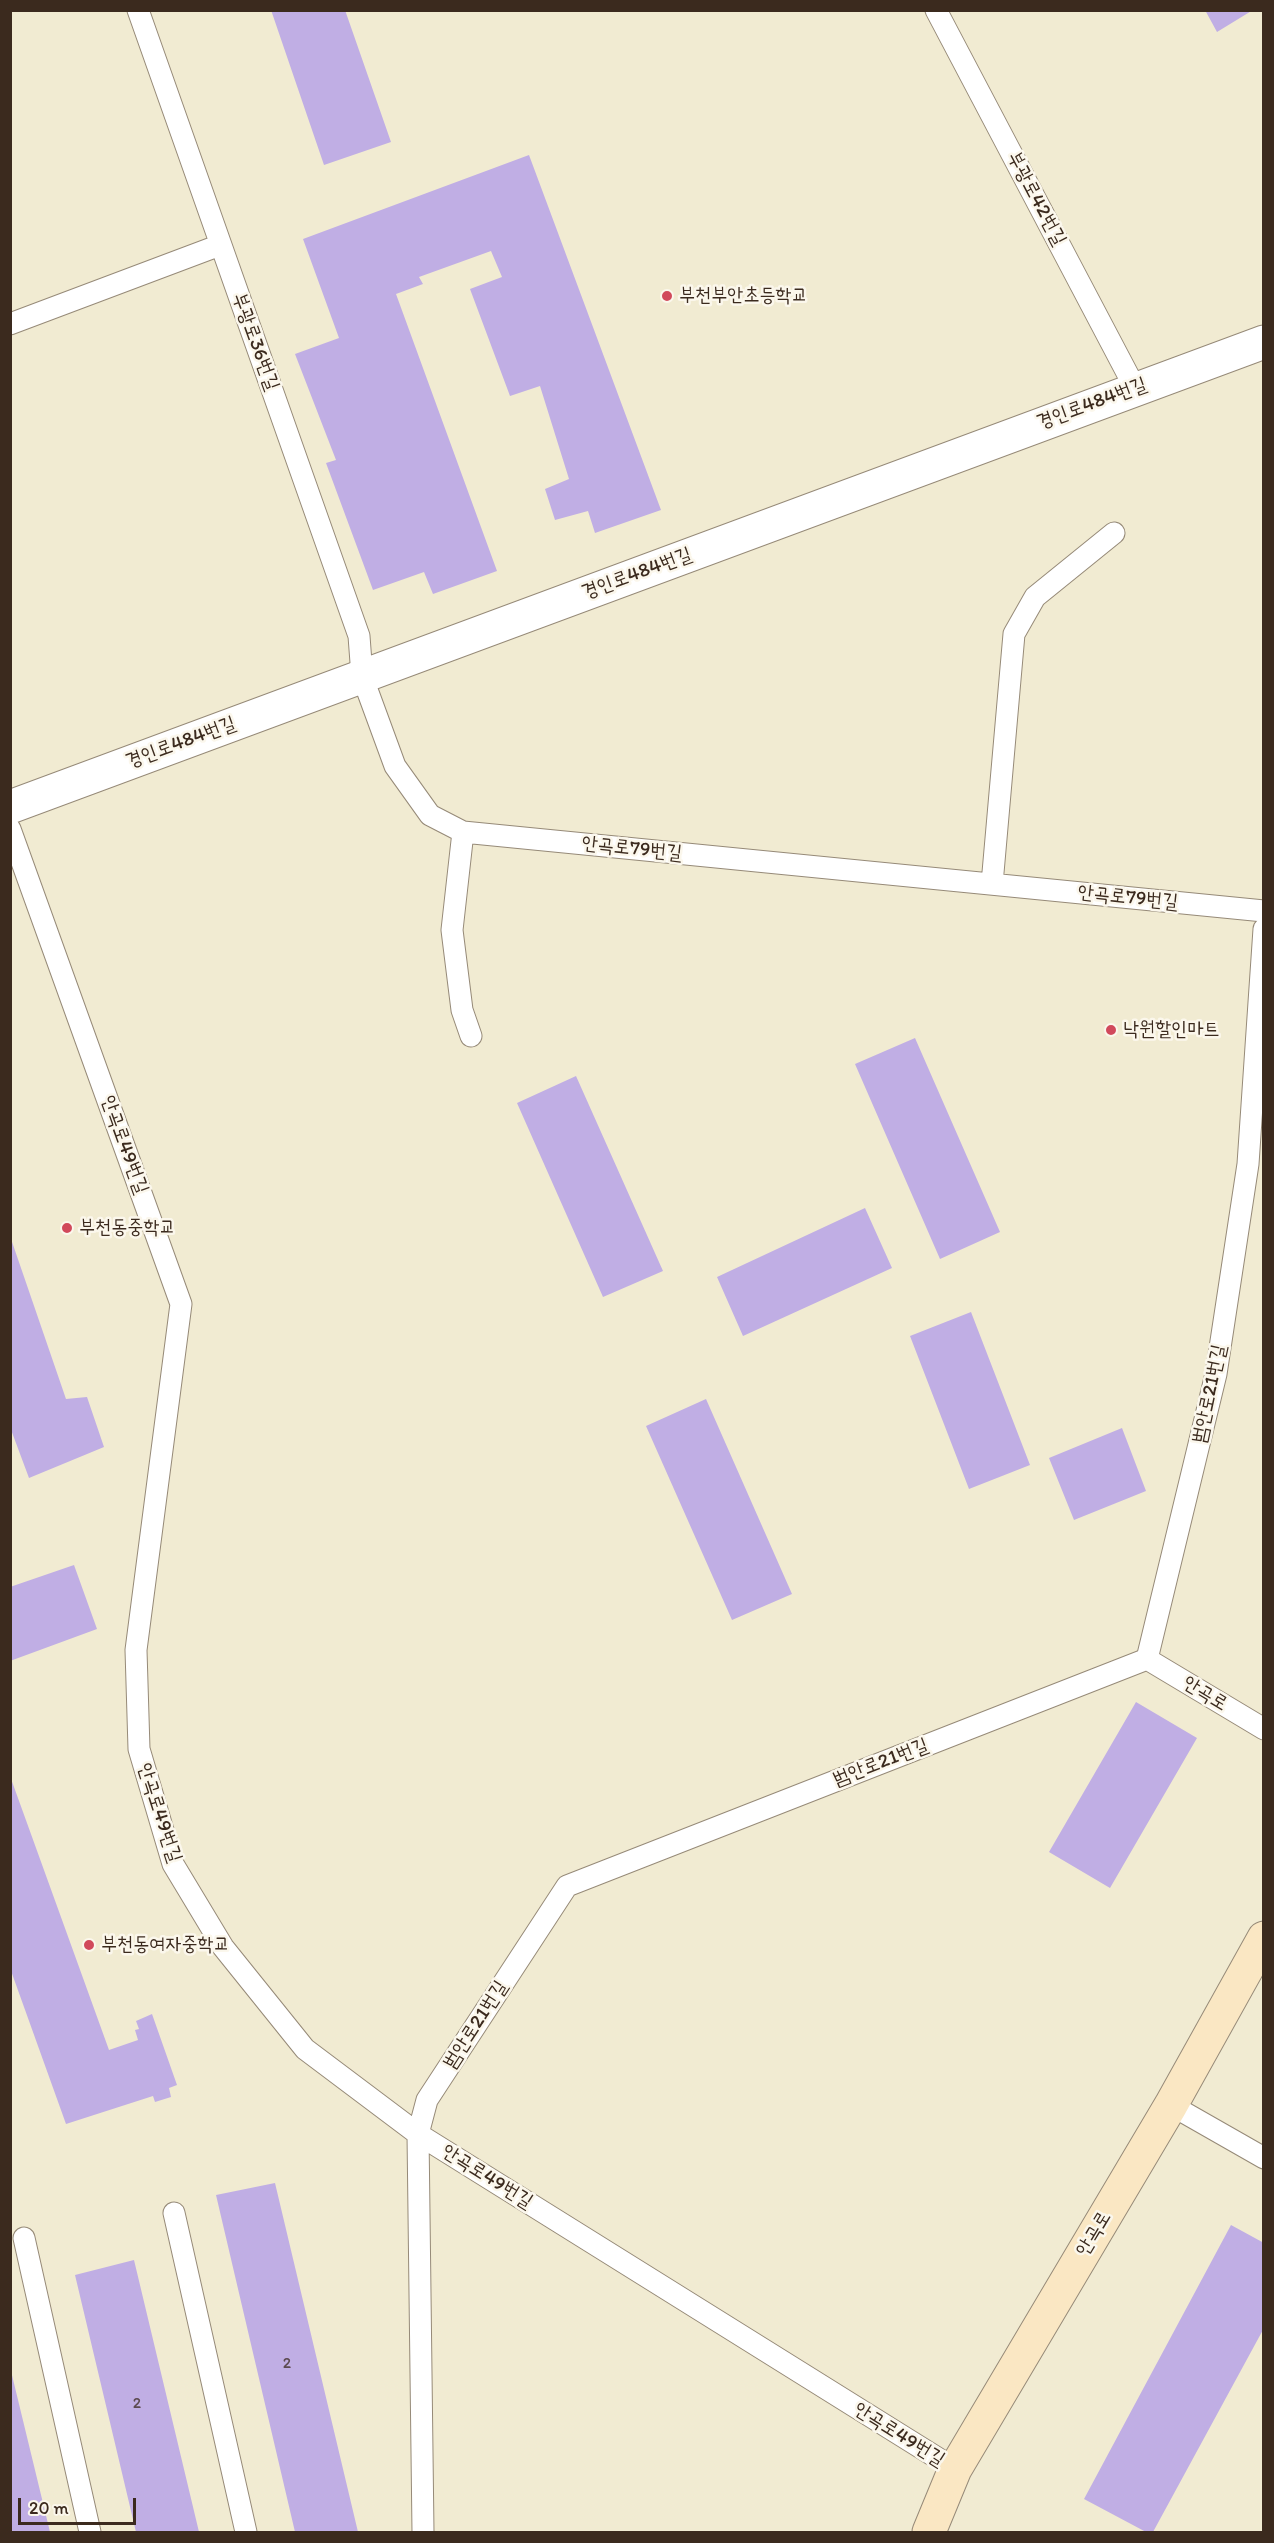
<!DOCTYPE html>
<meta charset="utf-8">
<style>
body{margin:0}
#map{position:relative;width:1274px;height:2543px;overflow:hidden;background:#f1ebd2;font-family:Itim,sans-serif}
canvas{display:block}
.frame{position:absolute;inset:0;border:12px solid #3b2a1e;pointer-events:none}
.scale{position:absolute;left:18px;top:2498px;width:118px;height:27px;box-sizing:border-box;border:3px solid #3b2a1e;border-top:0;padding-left:8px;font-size:18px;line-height:21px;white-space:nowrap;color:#3b2a1e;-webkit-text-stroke:4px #fbf7ec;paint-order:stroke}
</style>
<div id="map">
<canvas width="1274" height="2543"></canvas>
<div class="frame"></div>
<div class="scale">20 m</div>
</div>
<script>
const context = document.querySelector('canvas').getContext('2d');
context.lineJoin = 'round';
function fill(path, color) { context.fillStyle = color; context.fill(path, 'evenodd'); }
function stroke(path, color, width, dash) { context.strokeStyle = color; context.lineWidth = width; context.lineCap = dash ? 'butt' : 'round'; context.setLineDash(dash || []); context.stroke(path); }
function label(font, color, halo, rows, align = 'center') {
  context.font = font + ' Itim,"Poor Story",sans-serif'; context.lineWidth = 5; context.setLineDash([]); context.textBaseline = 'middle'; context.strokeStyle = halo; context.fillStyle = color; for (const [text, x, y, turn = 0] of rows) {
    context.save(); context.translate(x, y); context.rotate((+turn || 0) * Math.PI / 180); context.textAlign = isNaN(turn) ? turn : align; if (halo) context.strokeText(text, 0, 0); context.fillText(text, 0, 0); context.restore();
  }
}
fill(new Path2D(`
 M271 10H345L391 142 324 165Z
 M1205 10H1253L1217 32Z
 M529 155 661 510 595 533 588 511 555 520 545 489 569 479 540 386 510 396 470 289 502 277 491 251 419 277 423 284 396 294 497 571 433 594 424 572 373 590 326 463 336 460 295 354 339 338 303 239Z
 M915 1038 1000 1232 940 1259 855 1064Z
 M576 1076 663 1271 603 1297 517 1103Z
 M865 1208 892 1268 743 1336 717 1277Z
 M10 1236 66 1399 87 1397 104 1447 29 1478 10 1427Z
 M971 1312 1030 1465 969 1489 910 1336Z
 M706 1399 792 1594 732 1620 646 1426Z
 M1122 1428 1146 1491 1074 1520 1049 1458Z
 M74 1565 97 1629 10 1661V1587Z
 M1136 1702 1197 1738 1110 1888 1049 1852Z
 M10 1776 109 2050 138 2040 135 2030 139 2029 136 2021 152 2014 177 2085 169 2088 171 2097 155 2102 153 2096 66 2124 10 1968Z
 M275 2183 358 2532H295L216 2195Z
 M1231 2225 1264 2243V2328L1153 2532H1146L1084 2499Z
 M134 2260 199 2532H136L75 2275Z
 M10 2371H11L50 2532H10Z`), '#c0aee4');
const lane = new Path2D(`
 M138 10 359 636 362 676 395 766 430 815 463 832 1264 911
 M936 10 1135 388
 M10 324 220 245
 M10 829 181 1304 136 1650 139 1749 173 1864 223 1947 305 2049 418 2134 955 2469
 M463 832 452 930 462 1010 471 1036
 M992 884 1014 634 1035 597 1114 533
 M1147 1659 1264 1729
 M1171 2105 1264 2158
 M174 2213 246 2532
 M24 2238 90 2532
 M423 2532 418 2134 427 2100 567 1886 1147 1659 1216 1374 1248 1164 1264 929`);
const street = new Path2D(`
 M10 807 1264 342`);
const secondary = new Path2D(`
 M929 2532 955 2469 1171 2105 1264 1938`);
stroke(lane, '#968a78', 23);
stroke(street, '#968a78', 35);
stroke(secondary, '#968a78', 35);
stroke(lane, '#fff', 21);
stroke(street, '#fff', 33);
stroke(secondary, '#fae7c3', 33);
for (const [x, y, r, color] of [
 [667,296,6,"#d1495b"],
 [1111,1030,6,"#d1495b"],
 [67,1228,6,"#d1495b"],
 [89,1945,6,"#d1495b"]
]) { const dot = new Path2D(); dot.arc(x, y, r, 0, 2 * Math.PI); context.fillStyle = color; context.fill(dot); stroke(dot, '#fbf7ec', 2); }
label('16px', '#5c4b50', null, [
 ["2",287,2364],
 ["2",137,2404]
]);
label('20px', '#3b2a1e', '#fbf7ec', [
 ["부광로42번길",1036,199,62],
 ["부광로36번길",255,342,70],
 ["경인로484번길",1092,404,-20],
 ["경인로484번길",637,574,-20],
 ["경인로484번길",181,743,-20],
 ["안곡로79번길",632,849,6],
 ["안곡로79번길",1128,898,6],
 ["안곡로49번길",124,1145,70],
 ["범안로21번길",1210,1394,-78],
 ["안곡로",1205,1694,31],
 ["범안로21번길",881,1763,-21],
 ["안곡로49번길",159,1813,72],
 ["범안로21번길",476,2025,-57],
 ["안곡로49번길",487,2177,32],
 ["안곡로",1094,2234,-59],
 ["안곡로49번길",899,2435,32]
]);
label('20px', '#3b2a1e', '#fbf7ec', [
 ["부천부안초등학교",679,296],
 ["낙원할인마트",1123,1030],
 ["부천동중학교",79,1228],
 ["부천동여자중학교",101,1945]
], 'left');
</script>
